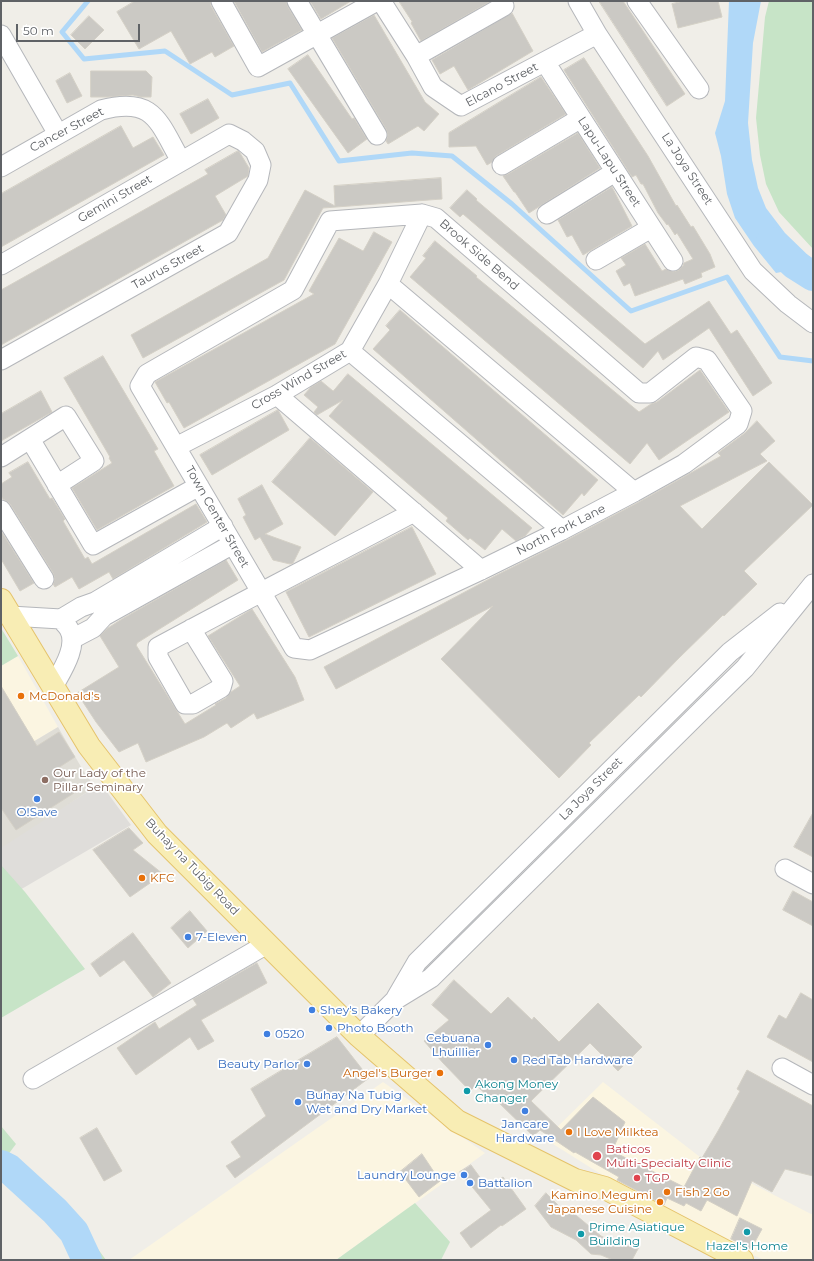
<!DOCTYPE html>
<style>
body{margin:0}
#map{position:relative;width:814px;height:1261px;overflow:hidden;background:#f0eee8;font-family:Montserrat,sans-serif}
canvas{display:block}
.frame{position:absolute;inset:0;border:2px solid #5f6266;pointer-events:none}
.scale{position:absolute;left:16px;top:24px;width:124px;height:18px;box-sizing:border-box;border:2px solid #5f6266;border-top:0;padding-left:5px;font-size:12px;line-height:14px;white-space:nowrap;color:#5f6266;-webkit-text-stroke:3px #fff;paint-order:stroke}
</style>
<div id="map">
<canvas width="814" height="1261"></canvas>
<div class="frame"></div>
<div class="scale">50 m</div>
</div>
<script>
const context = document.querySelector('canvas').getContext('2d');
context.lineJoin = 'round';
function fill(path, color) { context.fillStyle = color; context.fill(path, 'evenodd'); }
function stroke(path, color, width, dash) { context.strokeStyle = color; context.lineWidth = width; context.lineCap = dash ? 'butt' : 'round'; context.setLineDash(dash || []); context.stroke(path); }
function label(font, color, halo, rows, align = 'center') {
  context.font = font + ' Montserrat,sans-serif'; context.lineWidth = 3.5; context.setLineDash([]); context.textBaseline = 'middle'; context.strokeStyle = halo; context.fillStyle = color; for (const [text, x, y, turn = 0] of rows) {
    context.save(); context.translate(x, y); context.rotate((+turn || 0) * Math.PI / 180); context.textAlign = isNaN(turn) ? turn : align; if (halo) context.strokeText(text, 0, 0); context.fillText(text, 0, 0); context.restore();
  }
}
fill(new Path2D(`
 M18 656 58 727 1 761V666Z
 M383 1082 485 1153 336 1260H129Z
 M603 1082 700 1157 811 1214H813V1260H764L663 1213 545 1139Z`), '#fbf5e1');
fill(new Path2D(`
 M101 784 131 825 13 894 1 880V844Z`), '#dfddda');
fill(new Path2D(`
 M58 727 84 772 95 787 1 848V761Z`), '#dfddd6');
fill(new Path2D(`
 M769 1H813V249L779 212 766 184 760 155 756 118 765 17Z
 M1 628 18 656 1 666Z
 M1 865 25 892 85 969 1 1018Z
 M1 1126 16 1144 4 1160C31 1180 60 1200 82 1227 90 1238 98 1249 106 1260H77L67 1235 46 1214 1 1176Z
 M415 1203 450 1242 441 1260H336Z`), '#c7e4c7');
fill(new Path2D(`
 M729 1H761L753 43 748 123 752 160 758 188 766 208 785 233 813 260V266L776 273 754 246 735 218 727 194 721 156 715 133 725 101Z`), '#b0d8f8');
stroke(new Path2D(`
 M88 1 62 32 84 59 165 51 232 95 290 83 339 161 412 153 452 156 512 204 631 311 727 277 780 357 813 361`), '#b0d8f8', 5);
stroke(new Path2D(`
 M771 242 794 264 813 276
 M1 1165 9 1169 55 1211 74 1232 87 1260`), '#b0d8f8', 30);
const building = new Path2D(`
 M135 1H210L211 6 234 46 215 57 212 52 190 64 171 31 139 49 117 12Z
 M234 1H286L288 7 302 30 262 52Z
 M310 1H351L321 19Z
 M399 1H491L421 41 411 23 412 22Z
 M599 1H623L685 94 667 106Z
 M684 1H718L722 17 678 28 672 4Z
 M512 13 533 51 468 90 454 66 440 74 432 60Z
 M374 15 425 102 439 114 424 131 418 126 388 144 386 141 388 135 386 129 332 38Z
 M89 16 104 30 85 49 71 35Z
 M308 55 352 119 354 118 367 139 348 153 288 69Z
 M584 58 648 156 676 206 677 205 691 227 693 226 710 254 715 267 701 273 702 277 685 284 683 279 635 296 630 283 624 286 616 271 626 265 621 258 645 244 662 271 666 269 673 272 679 270 683 266 684 263 693 259 677 233 675 235 668 224 667 225 658 213 643 184H641L636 175 632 177 564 70Z
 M91 71H146L152 77 151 97H141L133 95 118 96 108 97H91Z
 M70 73 82 96 67 103 56 81Z
 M541 77 566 114 496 156 492 162 487 165 476 146 449 147V133Z
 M208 99 219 118 191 134 180 114Z
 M121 126 133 148 153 137 164 155 1 247V194Z
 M578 133 600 168 529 213 515 192H514L503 176 508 174Z
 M238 151 240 153 249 168 248 176 215 196 226 215 223 220 1 345V290L208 174 205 170Z
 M441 178 442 199 323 208 284 280 143 358 131 335 268 258 305 190 335 206 334 186Z
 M612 187 632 226 583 255 572 235 567 237 558 220Z
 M467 190 477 199 476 200 645 344 709 301 731 334 737 330 772 383 753 396 709 328 663 360 658 351 643 368 463 214 460 217 450 208Z
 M374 232 392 242 335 344 184 428 169 402 167 403 155 382 314 294 309 291 339 238 363 251Z
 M435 241 477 276 476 277 504 300 639 412 651 404 657 402 700 370 729 412 659 460 647 443 630 464 410 277 426 258 423 256Z
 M400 310 598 480 584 496 582 493 563 515 373 349 390 330 386 326Z
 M103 356 158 449 154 451 174 486 97 530 72 488 112 463 109 458 110 457 64 378Z
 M348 374 532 528 525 536 516 541 502 529 485 550 470 538 468 540 446 521 448 518 329 416 343 400 317 415 314 412 318 407 304 395 311 387 321 381 333 391Z
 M41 391 52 412 1 441V414Z
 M278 410 289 430 212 475 200 455Z
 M757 421 775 441 760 454 767 461 680 506 702 529 769 462 813 505 744 571 757 584 724 616 723 615 679 658 641 697 639 695 589 743 591 745 559 778 441 659 493 606 336 689 324 667 493 577 567 540 639 502 721 456 718 453 745 433Z
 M310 438 373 492 335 536 272 482Z
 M28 462 50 499 52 498 65 519 63 521 85 559 88 557 92 564 196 504 207 522 113 579 109 572 79 589 72 577 55 587 53 584 55 579 53 573 10 504 6 501 3 499 1 496V484L12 477 9 473Z
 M262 485 283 524 265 534 301 547 293 563 290 564 273 560 260 537 255 540 243 517 246 515 238 499Z
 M412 527 436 574 309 637 286 592Z
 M1 531 34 583 20 591 1 559Z
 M226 560 238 580 137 643V644L136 645 185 724 216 705 215 704 226 698 231 692 240 686 208 636 252 609 295 677 304 700 257 719 254 713 231 728 227 723 204 737 146 762 138 743 119 752 96 722 77 693 119 667 100 636 108 628 122 619Z
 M1 686 37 746 59 732 75 757 58 768 74 793 16 830 1 808Z
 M813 813V857L794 847Z
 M129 828 143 843 133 850 163 874 130 897 93 850Z
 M793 891 813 902V926L783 910Z
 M190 911 207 931 188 948 171 928Z
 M133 933 171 983 153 997 124 960 100 977 91 964Z
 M257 963 267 983 201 1020 214 1041 198 1050 190 1037 136 1075 117 1048 155 1022 159 1029 197 1005 193 999Z
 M454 980 491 1014 508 997 532 1020 534 1017 559 1042 598 1003 642 1047 618 1071 590 1043 531 1101 561 1130 593 1097 625 1122 612 1151 684 1187 700 1157 702 1158 718 1131 740 1091 737 1089 747 1070 813 1106V1176L785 1169 772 1192 752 1181 737 1216 707 1200 701 1211 686 1203 684 1206 667 1198 664 1205 617 1180 619 1177 575 1152 574 1153 540 1130 533 1136 496 1100 494 1102 476 1085 470 1091 443 1063 424 1041 449 1020 432 1005Z
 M801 993 813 1000V1062L767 1037 779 1015 786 1019Z
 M337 1037 369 1078 235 1178 226 1166 241 1157 231 1142 266 1116 251 1089Z
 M97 1128 122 1171 104 1181 80 1138Z
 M422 1154 440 1181 419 1197 400 1172Z
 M471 1165 487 1187 503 1177 526 1209 502 1226 501 1225 471 1248 460 1233 491 1210 460 1172Z
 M546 1193 568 1215 571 1211 601 1236 611 1241 639 1247 632 1260H613L601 1255 591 1254 576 1240 551 1227 535 1206Z
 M740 1218 762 1229 751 1249 731 1239Z`);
fill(building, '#cbc9c4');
stroke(building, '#d4d0c6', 1);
const minor = new Path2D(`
 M221 1 258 67 377 1
 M297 1 377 135
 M381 1 416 56 433 87 461 106 597 34
 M578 1 597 34 753 271 788 304 813 323
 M637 1 699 89
 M1 35 58 134
 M416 56 504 6
 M545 62 673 261
 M502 165 581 118
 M1 167 101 110C154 96 158 121 181 161
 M422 214 436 218 639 393H650L696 357 707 360 742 411 738 424 684 464 634 492 562 530 481 570 310 650 294 648 140 386 147 374 293 290 330 221Z
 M547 214 615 172
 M596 260 651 228
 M1 265 229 134 243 141 255 151 261 165 258 180 228 233 1 360
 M388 284 634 492
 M350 351 562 530
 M277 395 481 570
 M30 439 93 545 199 486
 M176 447 277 395 350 351 388 284 422 214
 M1 457 66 416 94 461 57 485
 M1 510 44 579
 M10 616 61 619C63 622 67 625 69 629 79 646 61 672 53 687
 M61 619 81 607 95 602 223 526
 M191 629 223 681 221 688 193 704H185L158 657V647C243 601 329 557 414 512
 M72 639 93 628 104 616 233 544
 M785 869 813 884
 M396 998 417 962 730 652 780 613
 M359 1036 395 1000 431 978 704 708 745 668 813 584
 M782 1068 813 1085
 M33 1079 267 944`);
const major = new Path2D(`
 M1 600 89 746 157 834 359 1036 457 1121 575 1180 605 1188 742 1260`);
stroke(minor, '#b5b7bb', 21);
stroke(major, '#e5c36b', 24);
stroke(minor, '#fff', 19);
stroke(major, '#f8edb4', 22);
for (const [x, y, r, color] of [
 [21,696,4,"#e8710a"],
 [45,780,4,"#8d6e63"],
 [37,799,4,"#3f7fe0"],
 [142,878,4,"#e8710a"],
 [188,937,4,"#3f7fe0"],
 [312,1010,4,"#3f7fe0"],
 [329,1028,4,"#3f7fe0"],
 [267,1034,4,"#3f7fe0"],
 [488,1045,4,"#3f7fe0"],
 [514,1060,4,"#3f7fe0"],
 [307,1064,4,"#3f7fe0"],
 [440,1073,4,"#e8710a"],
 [467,1091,4,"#0f9aa8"],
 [298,1102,4,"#3f7fe0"],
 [525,1111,4,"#3f7fe0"],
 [569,1132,4,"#e8710a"],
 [597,1156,5,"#e0444e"],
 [464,1175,4,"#3f7fe0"],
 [637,1178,4,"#e0444e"],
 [470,1183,4,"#3f7fe0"],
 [667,1192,4,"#e8710a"],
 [660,1202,4,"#e8710a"],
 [747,1232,4,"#0f9aa8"],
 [581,1234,4,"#0f9aa8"]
]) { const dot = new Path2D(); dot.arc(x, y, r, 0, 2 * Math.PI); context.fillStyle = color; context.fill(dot); stroke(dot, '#fff', 1.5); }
label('12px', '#5f6266', '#fff', [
 ["Elcano Street",502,85,-28],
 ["Cancer Street",67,130,-28],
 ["Lapu-Lapu Street",609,162,57],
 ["La Joya Street",687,169,57],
 ["Gemini Street",115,199,-30],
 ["Brook Side Bend",479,255,41],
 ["Taurus Street",168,267,-29],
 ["Cross Wind Street",299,380,-30],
 ["Town Center Street",217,517,60],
 ["North Fork Lane",561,530,-27],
 ["La Joya Street",591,789,-45],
 ["Buhay na Tubig Road",192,867,46]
]);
label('12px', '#c56008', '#fff', [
 ["McDonald's",29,696],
 ["KFC",150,878],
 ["Angel's Burger",432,1073,"right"],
 ["I Love Milktea",577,1132],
 ["Fish 2 Go",675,1192],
 ["Kamino Megumi",652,1195,"right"],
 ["Japanese Cuisine",652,1209,"right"]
], 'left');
label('12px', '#785e54', '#fff', [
 ["Our Lady of the",53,773],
 ["Pillar Seminary",53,787]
], 'left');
label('12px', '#366cbe', '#fff', [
 ["O!Save",37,812,"center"],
 ["7-Eleven",196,937],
 ["Shey's Bakery",320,1010],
 ["Photo Booth",337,1028],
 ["0520",275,1034],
 ["Cebuana",480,1038,"right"],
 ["Lhuillier",480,1052,"right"],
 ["Red Tab Hardware",522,1060],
 ["Beauty Parlor",299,1064,"right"],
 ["Buhay Na Tubig",306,1095],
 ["Wet and Dry Market",306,1109],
 ["Jancare",525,1124,"center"],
 ["Hardware",525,1138,"center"],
 ["Laundry Lounge",456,1175,"right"],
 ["Battalion",478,1183]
], 'left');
label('12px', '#0d838f', '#fff', [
 ["Akong Money",475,1084],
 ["Changer",475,1098],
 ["Prime Asiatique",589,1227],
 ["Building",589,1241],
 ["Hazel's Home",747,1246,"center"]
], 'left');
label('12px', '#be3a42', '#fff', [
 ["Baticos",606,1149],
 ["Multi-Specialty Clinic",606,1163],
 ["TGP",645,1178]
], 'left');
</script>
